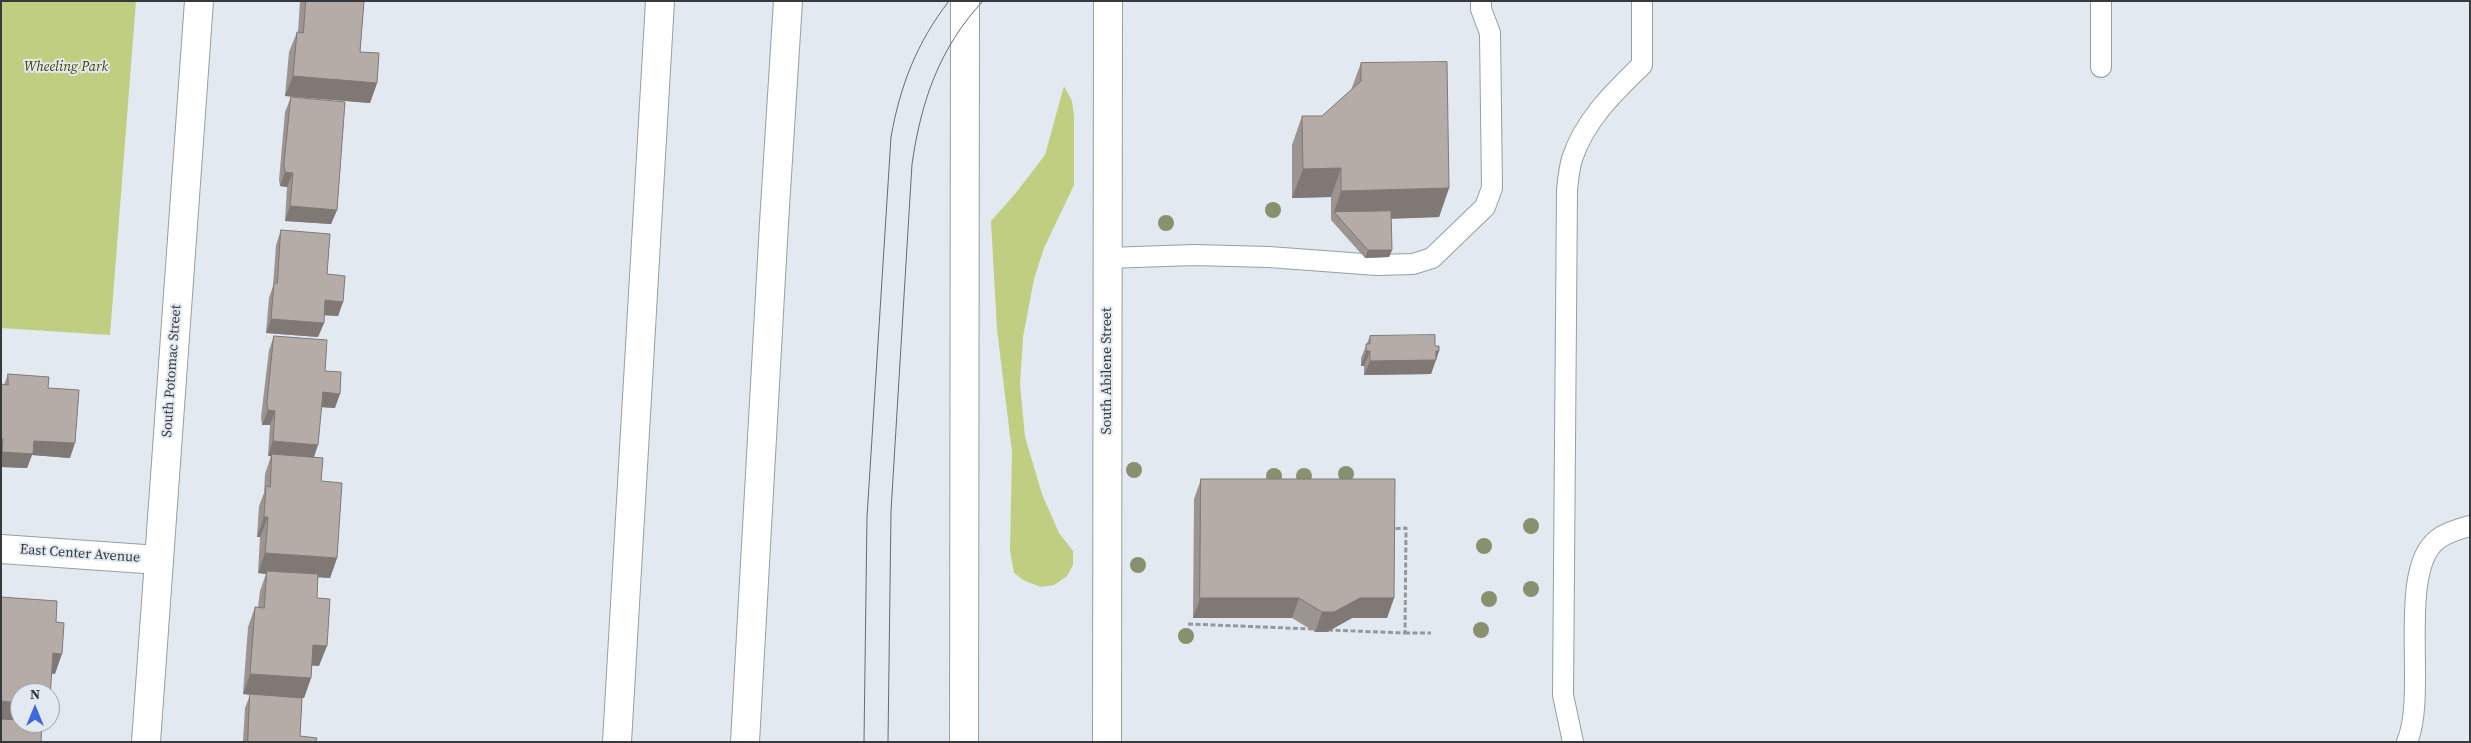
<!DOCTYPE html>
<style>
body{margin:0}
#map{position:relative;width:2471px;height:743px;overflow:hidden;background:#e2e9f0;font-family:"Source Serif 4",serif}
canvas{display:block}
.frame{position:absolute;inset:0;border:2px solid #373a3c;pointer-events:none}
.north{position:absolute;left:10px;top:683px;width:50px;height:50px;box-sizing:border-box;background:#e2e9f0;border:1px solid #9ea3a8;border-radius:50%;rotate:0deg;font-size:14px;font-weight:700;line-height:20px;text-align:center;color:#373a3c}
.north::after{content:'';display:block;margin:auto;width:18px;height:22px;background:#3f68da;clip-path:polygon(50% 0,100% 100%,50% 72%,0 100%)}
</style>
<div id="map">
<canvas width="2471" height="743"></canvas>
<div class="frame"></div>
<div class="north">N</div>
</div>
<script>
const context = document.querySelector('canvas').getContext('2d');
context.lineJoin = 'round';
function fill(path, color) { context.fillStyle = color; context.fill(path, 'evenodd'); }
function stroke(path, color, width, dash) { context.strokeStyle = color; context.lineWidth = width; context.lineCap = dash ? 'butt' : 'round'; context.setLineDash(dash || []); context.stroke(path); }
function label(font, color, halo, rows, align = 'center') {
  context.font = font + ' "Source Serif 4",serif'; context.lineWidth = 4; context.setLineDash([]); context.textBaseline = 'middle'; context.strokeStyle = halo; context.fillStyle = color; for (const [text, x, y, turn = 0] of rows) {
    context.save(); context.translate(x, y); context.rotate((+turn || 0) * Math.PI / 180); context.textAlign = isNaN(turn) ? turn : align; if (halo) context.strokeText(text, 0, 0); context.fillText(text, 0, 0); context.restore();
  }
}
fill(new Path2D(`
 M1 1H136L110 335 1 328Z
 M1064 86 1072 101 1074 117V185L1044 248 1034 279 1023 337 1020 384 1025 437 1042 494 1059 533 1073 551V565L1067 576 1054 585 1041 587 1025 581 1014 573 1010 551 1012 452 997 329 991 221 1015 194 1045 155Z`), '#bfce80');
const service = new Path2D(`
 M2101 1V67
 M1107 258 1194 255 1269 257 1377 265 1413 264 1432 258 1485 207 1492 188 1490 33 1481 9V1
 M1573 742 1563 695 1567 190C1568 180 1569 169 1572 159 1584 121 1614 92 1642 65V1
 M2407 742C2428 694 2396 570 2438 539 2448 532 2458 529 2470 526`);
const minor = new Path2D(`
 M1 549 159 560`);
const tertiary = new Path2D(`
 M146 742 199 1`);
const secondary = new Path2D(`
 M964 742 965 1
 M1107 742 1108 1`);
const motorway = new Path2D(`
 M617 742 660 1
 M745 742 774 223 788 1`);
stroke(service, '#979ea4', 22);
stroke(minor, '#979ea4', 30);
stroke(tertiary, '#979ea4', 30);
stroke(secondary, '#979ea4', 30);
stroke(motorway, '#979ea4', 30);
stroke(new Path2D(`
 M1188 624 1312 629
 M1328 630 1405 633 1406 528 1391 529
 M1405 633H1431`), '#94999d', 3, [5, 2.5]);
stroke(service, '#fff', 20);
stroke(minor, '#fff', 28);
stroke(tertiary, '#fff', 28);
stroke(secondary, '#fff', 28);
stroke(motorway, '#fff', 28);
stroke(new Path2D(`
 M864 742 867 517 891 137C900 86 917 42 949 1
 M888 742 891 511 912 164C921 102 939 48 983 1`), '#686c70', 1);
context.fillStyle = '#88906d';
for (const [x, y] of [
 [1273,210],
 [1166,223],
 [1134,470],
 [1346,474],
 [1274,476],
 [1304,476],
 [1531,526],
 [1484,546],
 [1138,565],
 [1531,589],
 [1489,599],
 [1481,630],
 [1186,636]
]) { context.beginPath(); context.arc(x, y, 8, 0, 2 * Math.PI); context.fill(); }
fill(new Path2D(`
 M300 1H364L360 52 377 83 370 103 285 96 289 52 297 32H298Z
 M1361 63 1449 188 1439 217 1391 219 1392 250 1389 257 1365 258 1331 220V197L1292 198V145L1302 116H1322L1351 90Z
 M291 97 337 210 331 224 285 221 287 187 280 186 279 180 285 112Z
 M281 230 327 274 343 302 338 316 324 315V323L318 337 266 333 269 298 273 286 276 245Z
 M274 336 325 371 335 408 322 407 314 457 321 481 337 558 330 578 318 577 317 598 319 666 312 665 311 678 304 698H302L300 736 316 742H243L245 708 250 695 243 694 248 627 255 607H258L260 591 266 574 258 573 260 537H257L259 506 264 493 265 474 271 456H268L270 425H262L261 417 269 350Z
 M1370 336 1435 346 1439 351 1431 374 1364 375V366H1361V358Z
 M8 374 48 388 70 458 32 455 27 468 1 467V384L4 385Z
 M1201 479 1394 598 1387 618H1352L1327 632H1315L1292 618H1193L1194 499Z`), '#9c9490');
fill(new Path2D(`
 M293 76 377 83 370 103 285 96Z
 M1341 168 1331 197 1292 198 1303 169Z
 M285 172 293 173 287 187 280 186Z
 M1449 188 1439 217 1340 220 1334 212 1341 191Z
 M290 206 337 210 331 224 285 221Z
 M1368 250H1392L1389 257 1365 258Z
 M325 300 343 302 338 316 320 315Z
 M271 319 324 323 318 337 266 333Z
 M1366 351H1370L1364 366H1361Z
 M1436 351H1439L1431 374 1364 375 1370 361Z
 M323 392 340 394 335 408 318 407Z
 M268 410 275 411 270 425H262Z
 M34 441 75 443 70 458 32 455 27 468 1 467V455L2 452Z
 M273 441 318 445 313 460 268 456Z
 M264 517H268L260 537H257Z
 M265 553 337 558 330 578 267 574V571L266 574 258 573Z
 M1200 598H1299L1292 618H1193Z
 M1360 598H1394L1387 618H1352L1327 632H1315L1322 612Z
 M313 645 327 646 319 666 306 665Z
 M53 653 62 654 55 674 46 673Z
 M250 674 311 678 304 698 243 694Z
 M1 701 20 703V723H43L42 725 1 722Z`), '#7f7875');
const building = new Path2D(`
 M306 1H364L360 52 379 53 377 83 293 76 297 32 303 33Z
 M1447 62 1449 188 1341 191V168L1303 169 1302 116H1322L1361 81V63Z
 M291 97 345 102 337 210 290 206 293 173 285 172 284 165Z
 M1391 211 1392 250H1368L1334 212Z
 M281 230 330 234 327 274 345 276 343 302 325 300 324 323 271 319 274 283H277Z
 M1435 335V346H1439V351H1436V360L1370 361V351H1366V344H1370V336Z
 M274 336 327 340 325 371 341 372 340 394 323 392 318 445 273 441 275 411 268 410 267 403Z
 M8 374 49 377 48 388 79 390 75 443 34 441 33 454 2 452 3 439H1V384L8 385Z
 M272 454 323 458 321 481 342 483 337 558 265 553 268 520V517H264L266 486 270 487Z
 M1201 479H1395L1394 598H1360L1334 612H1322L1299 598H1200Z
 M267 571 318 574 317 598 330 599 327 646 313 645 311 678 250 674 255 607 264 608Z
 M1 597 57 601 56 622 64 623 62 654 53 653 50 698V693H20V703L1 701Z
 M250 694 302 698 300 736 317 738 316 742H248Z
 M1 719 20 720V723H42L41 742H1Z`);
fill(building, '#b5aca7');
stroke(building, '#7f7875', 1);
label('italic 14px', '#3e4702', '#e2e9f0', [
 ["Wheeling Park",66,67]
]);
label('14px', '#373a3c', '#e2e9f0', [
 ["South Potomac Street",172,371,-86],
 ["South Abilene Street",1107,371,-90],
 ["East Center Avenue",80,554,4]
]);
</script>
